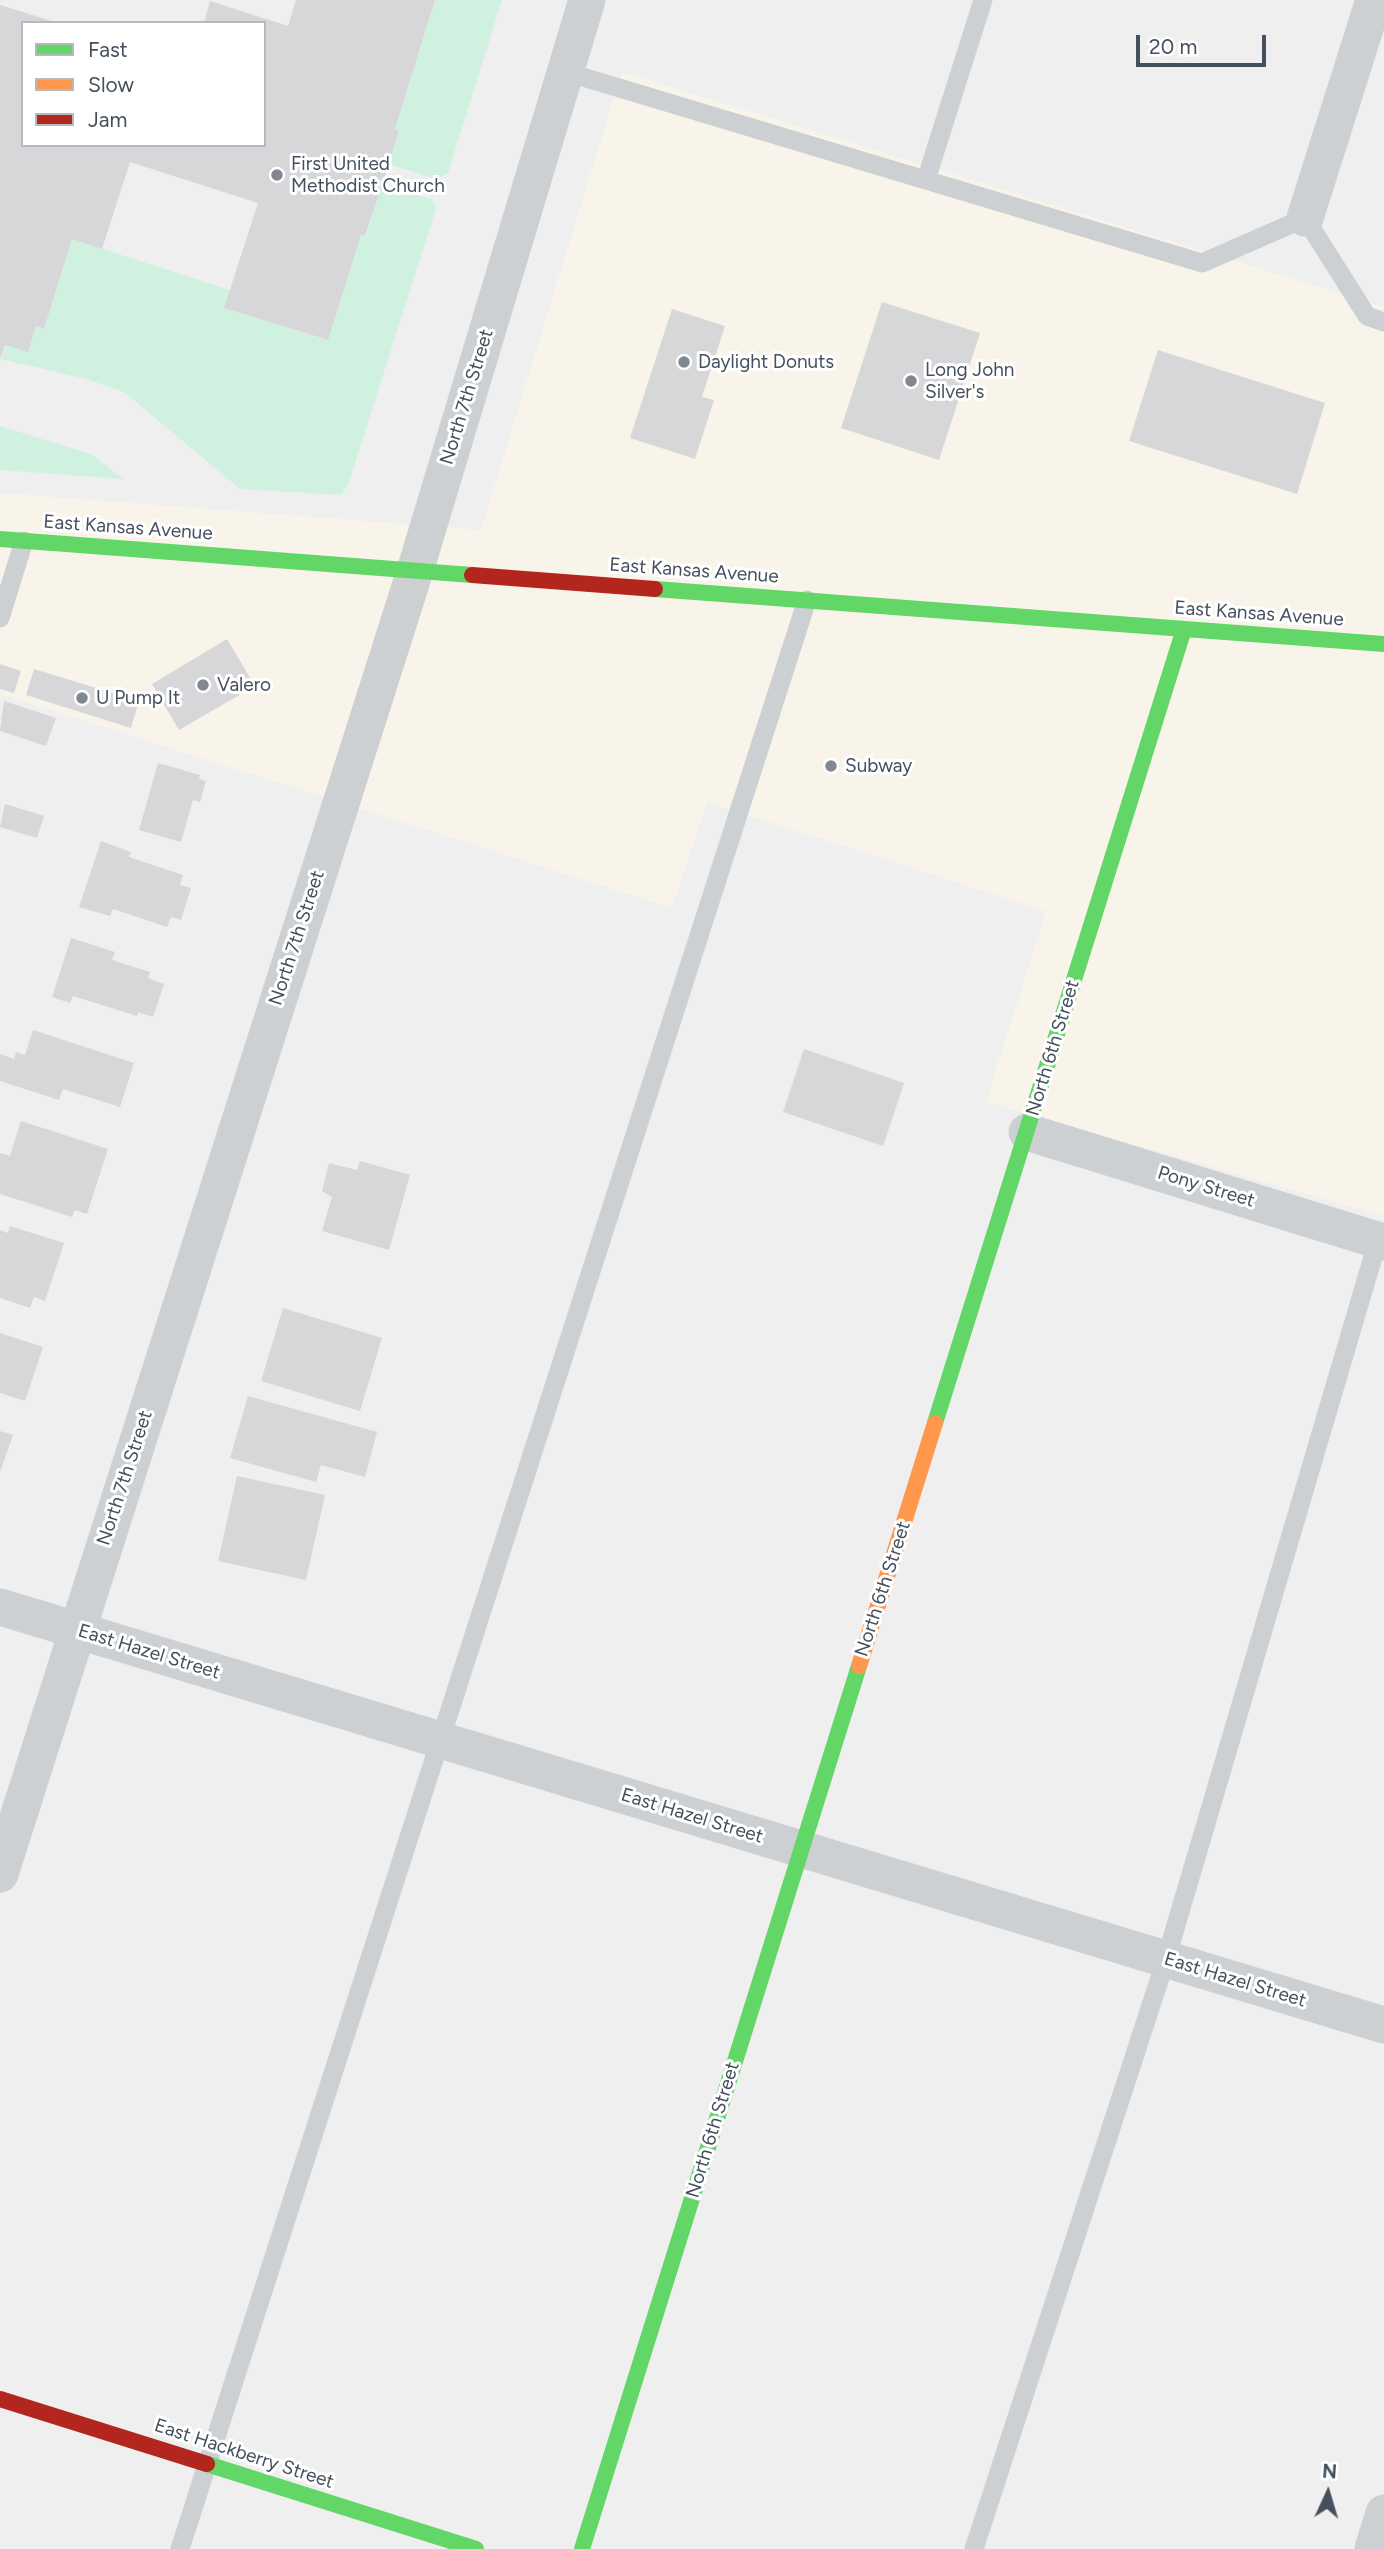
<!DOCTYPE html>
<style>
body{margin:0}
#map{position:relative;width:1384px;height:2549px;overflow:hidden;background:#f0efef;font-family:Figtree,sans-serif}
canvas{display:block}
.legend{position:absolute;left:21px;top:21px;width:245px;height:126px;box-sizing:border-box;background:#fff;border:2px solid #b5b9bf;margin:0;padding:9px 12px;list-style:none;font-size:21px;color:#45505e}
.legend li{display:flex;align-items:center;gap:14px;height:35px}
.legend b{width:35px;border:2px solid #b5b9bf}
.north{position:absolute;left:1293px;top:2458px;width:70px;height:70px;-webkit-text-stroke:5px #fff;paint-order:stroke;rotate:4deg;font-size:19px;font-weight:700;line-height:28px;text-align:center;color:#45505e}
.north::after{content:'';display:block;margin:auto;width:24px;height:32px;background:#45505e;clip-path:polygon(50% 0,100% 100%,50% 72%,0 100%)}
.scale{position:absolute;left:1136px;top:35px;width:130px;height:32px;box-sizing:border-box;border:4px solid #45505e;border-top:0;padding-left:9px;font-size:21px;line-height:24px;white-space:nowrap;color:#45505e;-webkit-text-stroke:5px #fff;paint-order:stroke}
</style>
<div id="map">
<canvas width="1384" height="2549"></canvas>
<ul class="legend">
<li><b style="height:9px;background:#63d668"></b>Fast</li>
<li><b style="height:9px;background:#ff974d"></b>Slow</li>
<li><b style="height:9px;background:#b3261e"></b>Jam</li>
</ul>
<div class="north">N</div>
<div class="scale">20 m</div>
</div>
<script>
const context = document.querySelector('canvas').getContext('2d');
context.lineJoin = 'round';
function fill(path, color) { context.fillStyle = color; context.fill(path, 'evenodd'); }
function stroke(path, color, width, dash) { context.strokeStyle = color; context.lineWidth = width; context.lineCap = dash ? 'butt' : 'round'; context.setLineDash(dash || []); context.stroke(path); }
function label(font, color, halo, rows, align = 'center') {
  context.font = font + ' Figtree,sans-serif'; context.lineWidth = 6; context.setLineDash([]); context.textBaseline = 'middle'; context.strokeStyle = halo; context.fillStyle = color; for (const [text, x, y, turn = 0] of rows) {
    context.save(); context.translate(x, y); context.rotate((+turn || 0) * Math.PI / 180); context.textAlign = isNaN(turn) ? turn : align; if (halo) context.strokeText(text, 0, 0); context.fillText(text, 0, 0); context.restore();
  }
}
fill(new Path2D(`
 M622 72 1384 307V1216L986 1102 1046 911 707 802 672 908 0 694V493L481 530Z`), '#f8f4ea');
fill(new Path2D(`
 M435 0H502L448 173 437 179 388 164 399 130 395 129Z
 M382 186 432 199 436 209 348 485 341 495 240 489 124 392 86 379 1 359 5 345 28 351 36 326 44 328 72 239 230 290 225 308 327 340 361 235 366 236Z
 M0 426 91 454 124 479 0 470Z`), '#d1f1e0');
fill(new Path2D(`
 M296 0H435L395 129 399 130 382 186 365 236 361 235 328 340 224 308 258 203 130 162 102 249 72 239 44 329 36 326 28 352 5 345 0 359V5L55 22 23 23V145H264V23H204L210 1 288 26Z
 M882 302 980 333 939 460 841 428Z
 M672 309 725 326 702 397 714 400 695 459 630 438Z
 M1158 350 1325 403 1297 494 1129 441Z
 M227 639 255 686 179 730 152 684Z
 M0 664 21 671 14 693 0 689Z
 M34 669 139 701 131 728 26 695Z
 M4 701 56 718 46 746 0 731Z
 M158 763 200 775 199 779 206 781 200 802 193 800 181 842 139 830Z
 M5 804 44 816 37 838 0 827Z
 M101 841 131 852 129 857 183 875 180 885 191 888 181 920 171 917 167 927 113 909 110 916 79 907Z
 M71 938 115 952 112 960 150 972 148 978 164 984 153 1017 138 1012 137 1016 73 996 70 1003 52 997Z
 M33 1030 134 1063 120 1107 63 1089 59 1100 0 1081V1054L14 1059 16 1052 25 1055Z
 M804 1049 904 1083 883 1146 783 1112Z
 M21 1121 108 1149 87 1214 75 1210 72 1217 0 1194V1153L10 1156Z
 M360 1161 410 1175 389 1250 322 1231 332 1197 322 1191 329 1163 357 1170Z
 M10 1226 64 1243 45 1301 34 1297 30 1308 0 1298V1230L8 1233Z
 M283 1308 382 1338 360 1411 261 1381Z
 M0 1333 43 1347 25 1401 0 1393Z
 M248 1396 377 1432 365 1477 321 1465 316 1482 230 1458Z
 M0 1431 13 1435 0 1472Z
 M237 1476 325 1495 306 1580 218 1561Z`), '#d7d7d9');
stroke(new Path2D(`
 M566 72 1202 263 1305 218 1367 316 1384 322
 M926 180 983 0
 M0 618 24 541
 M180 2549 807 600
 M974 2549 1166 1959 1378 1240`), '#cdd0d3', 19);
stroke(new Path2D(`
 M1305 218 1374 0
 M1027 1132 1384 1242
 M0 1607 1384 2025
 M0 1874 415 571 587 0
 M1373 2549 1384 2513`), '#cdd0d3', 37);
stroke(new Path2D(`
 M0 539 472 575
 M655 589 1384 644
 M935 1423 1184 629
 M207 2464 476 2549
 M582 2549 859 1666`), '#63d668', 16);
stroke(new Path2D(`
 M859 1666 935 1423`), '#ff974d', 16);
stroke(new Path2D(`
 M472 575 655 589
 M0 2399 207 2464`), '#b3261e', 16);
for (const [x, y, r, color] of [
 [277,175,7,"#818891"],
 [684,362,7,"#818891"],
 [911,381,7,"#818891"],
 [203,685,7,"#818891"],
 [82,698,7,"#818891"],
 [831,766,7,"#818891"]
]) { const dot = new Path2D(); dot.arc(x, y, r, 0, 2 * Math.PI); context.fillStyle = color; context.fill(dot); stroke(dot, '#fff', 2.5); }
label('19px', '#45505e', '#fff', [
 ["First United",291,164],
 ["Methodist Church",291,186],
 ["Daylight Donuts",698,362],
 ["Long John",925,370],
 ["Silver's",925,392],
 ["Valero",217,685],
 ["U Pump It",96,698],
 ["Subway",845,766]
], 'left');
label('19px', '#45505e', '#fff', [
 ["North 7th Street",467,397,-73],
 ["East Kansas Avenue",128,528,4],
 ["East Kansas Avenue",694,571,4],
 ["East Kansas Avenue",1259,614,4],
 ["North 7th Street",297,938,-72],
 ["North 6th Street",1053,1048,-73],
 ["Pony Street",1206,1187,17],
 ["North 7th Street",125,1478,-72],
 ["North 6th Street",883,1589,-72],
 ["East Hazel Street",149,1652,17],
 ["East Hazel Street",692,1816,17],
 ["East Hazel Street",1235,1980,17],
 ["North 6th Street",713,2130,-73],
 ["East Hackberry Street",244,2454,18]
]);
</script>
